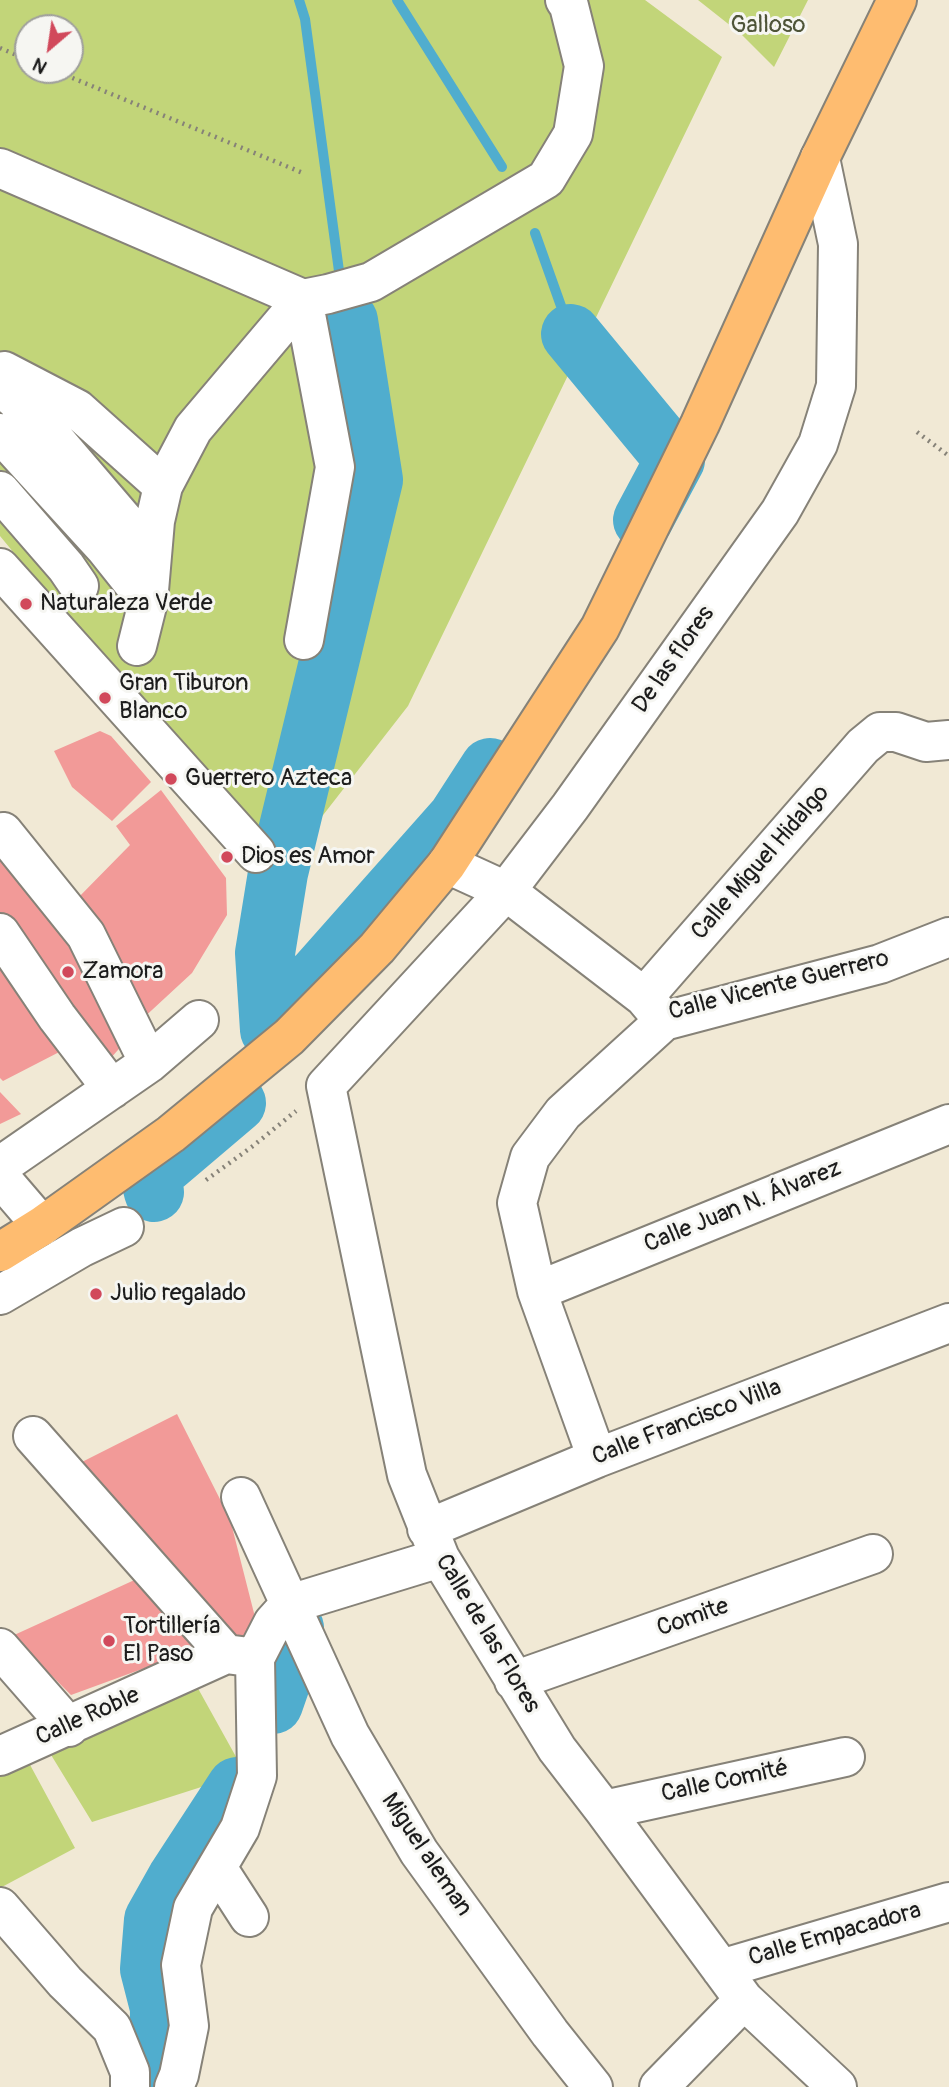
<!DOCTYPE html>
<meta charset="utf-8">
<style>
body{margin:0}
#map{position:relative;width:949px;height:2087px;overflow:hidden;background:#f1e9d5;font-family:Pangolin,sans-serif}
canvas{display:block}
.north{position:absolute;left:14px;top:14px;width:70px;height:70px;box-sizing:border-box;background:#f6f6f2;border:2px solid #9f9f9c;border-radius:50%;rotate:209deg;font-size:19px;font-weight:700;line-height:28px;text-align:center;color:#1c1c1c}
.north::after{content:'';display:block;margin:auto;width:24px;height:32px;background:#d1495b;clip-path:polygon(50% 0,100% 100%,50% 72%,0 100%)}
</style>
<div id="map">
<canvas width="949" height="2087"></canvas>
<div class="north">N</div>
</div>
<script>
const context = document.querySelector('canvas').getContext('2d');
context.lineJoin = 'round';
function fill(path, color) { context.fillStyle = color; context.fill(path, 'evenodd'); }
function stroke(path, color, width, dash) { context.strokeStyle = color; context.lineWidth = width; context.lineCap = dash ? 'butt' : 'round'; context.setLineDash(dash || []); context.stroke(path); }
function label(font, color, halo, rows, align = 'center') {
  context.font = font + ' Pangolin,sans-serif'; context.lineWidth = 6; context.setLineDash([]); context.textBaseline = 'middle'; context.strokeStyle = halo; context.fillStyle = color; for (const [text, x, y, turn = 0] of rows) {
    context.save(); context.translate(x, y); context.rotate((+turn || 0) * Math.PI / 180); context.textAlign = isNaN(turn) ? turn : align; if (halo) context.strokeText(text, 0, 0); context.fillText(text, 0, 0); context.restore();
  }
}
fill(new Path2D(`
 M0 0H645L722 57 408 706 278 873 0 536ZM28 28H70V70H28Z
 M698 0H808L774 67 741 34Z
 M195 1683 245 1773 92 1822 45 1745Z
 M22 1750 75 1848 0 1888V1762Z`), '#c2d579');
stroke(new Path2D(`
 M299 0 305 19 339 271
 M397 0 502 167
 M535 233 571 334`), '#50adce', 10);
stroke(new Path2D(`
 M571 334 675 460 643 520
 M270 1030 457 819 490 768
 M270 1030 265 953 278 873 373 480 348 321
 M154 1192 150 1176 236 1103
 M273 1704 281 1681 294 1628
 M159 2087 160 2008 150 1969 154 1920 177 1879 237 1787`), '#50adce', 60);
fill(new Path2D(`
 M100 731 111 736 151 782 112 821 72 787 54 751Z
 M161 790 226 878 227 915 192 973 139 1022 74 902 130 845 116 826Z
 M0 838 80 939 125 1042 102 1068 65 1006 0 913Z
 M0 944 69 1047 3 1081 0 1078Z
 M0 1092 21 1114 0 1124Z
 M177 1414 230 1519 255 1617 251 1638 237 1641 74 1466Z
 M141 1577 205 1646 71 1695 12 1636Z`), '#f29a98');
const minor = new Path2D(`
 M820 158 838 244 836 386 818 444 780 512 570 807 506 891 326 1086 407 1475 440 1558 557 1749 604 1810 744 2000 837 2087
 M0 168 303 299 328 294 371 282 546 179 573 134 584 66 569 6 565 0
 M303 299 335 467 304 640
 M4 371 77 409 163 486
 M0 388 14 398 51 435 152 553
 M0 433 105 548 148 602
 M0 491 66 567 79 586
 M0 568 256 853
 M137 646 148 602 155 521 163 486 193 429 303 299
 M3 832 86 935 149 1063
 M447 864 506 891 644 997 660 1016
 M0 933 57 1017 112 1089
 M644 997 863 746 880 732H896L926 742 949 740
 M0 1166 149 1063 199 1020
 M0 1177 42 1226
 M537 1291 949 1124
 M0 1295 82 1247 124 1227
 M33 1436 226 1654
 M597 1458 537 1291 517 1203 530 1157 563 1113 664 1021 880 964 949 937
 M427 1529 597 1458 949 1323
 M440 1558 290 1604 350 1735 419 1852 550 2033 593 2087
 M0 1648 69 1727
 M514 1681 873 1554
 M0 1756 226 1654 249 1657
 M604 1810 845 1757
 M218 1869 249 1917
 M0 1907 65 1982 112 2028 130 2072V2087
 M721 1969 949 1902
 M174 2087 179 2075 189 2026 181 1965 193 1908 240 1828 257 1776 255 1658 273 1623 290 1604 241 1497
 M659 2087 744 2000`);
const highway = new Path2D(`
 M0 1252 42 1226 171 1134 289 1037 377 948 447 864 600 628 700 424 820 158 897 0`);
stroke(minor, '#868278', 42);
stroke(highway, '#868278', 42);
stroke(new Path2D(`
 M0 48 28 60
 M53 70 303 173
 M917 432 949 456
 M206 1180 253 1146 296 1111`), '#868278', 4.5, [2, 5]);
stroke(minor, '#fff', 38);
stroke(highway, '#febc70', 38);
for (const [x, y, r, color] of [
 [26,604,7,"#d1495b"],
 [105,698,7,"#d1495b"],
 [171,779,7,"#d1495b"],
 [227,857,7,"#d1495b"],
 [68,972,7,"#d1495b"],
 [96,1294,7,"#d1495b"],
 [109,1641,7,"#d1495b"]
]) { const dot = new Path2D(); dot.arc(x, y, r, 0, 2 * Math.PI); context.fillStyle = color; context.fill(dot); stroke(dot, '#f6f6f2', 2.5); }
label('24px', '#4e5438', '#f6f6f2', [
 ["Galloso",768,26]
]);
label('24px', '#1c1c1c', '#f6f6f2', [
 ["Naturaleza Verde",40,604],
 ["Gran Tiburon",119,684],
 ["Blanco",119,712],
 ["Guerrero Azteca",185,779],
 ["Dios es Amor",241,857],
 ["Zamora",82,972],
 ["Julio regalado",110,1294],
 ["Tortillería",123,1627],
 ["El Paso",123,1655]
], 'left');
label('24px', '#1c1c1c', '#f6f6f2', [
 ["De las flores",674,660,-55],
 ["Calle Miguel Hidalgo",761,863,-49],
 ["Calle Vicente Guerrero",779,986,-14],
 ["Calle Juan N. Álvarez",743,1207,-22],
 ["Calle Francisco Villa",687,1423,-21],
 ["Comite",693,1618,-19],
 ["Calle de las Flores",487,1634,59],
 ["Calle Roble",88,1717,-24],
 ["Calle Comité",725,1782,-12],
 ["Miguel aleman",426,1855,56],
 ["Calle Empacadora",835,1935,-16]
]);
</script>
